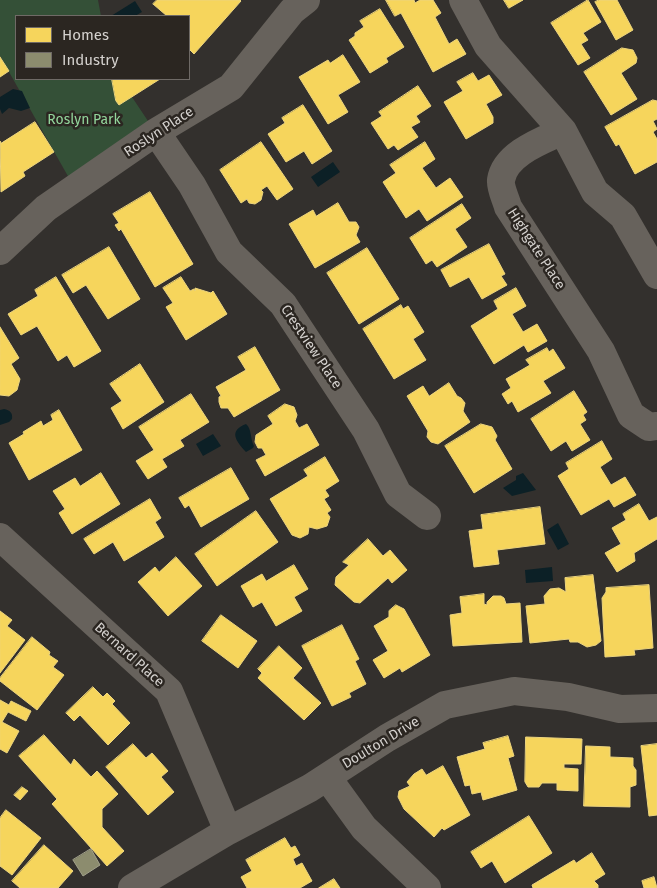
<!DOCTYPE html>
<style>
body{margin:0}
#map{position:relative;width:657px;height:888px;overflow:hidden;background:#33302d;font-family:"Fira Sans",sans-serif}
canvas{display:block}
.legend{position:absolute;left:15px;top:15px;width:175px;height:65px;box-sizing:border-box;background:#2b2621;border:1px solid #6f6a66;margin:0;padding:6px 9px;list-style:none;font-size:15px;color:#d4d1ce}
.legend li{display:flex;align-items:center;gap:10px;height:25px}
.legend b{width:25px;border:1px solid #6f6a66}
</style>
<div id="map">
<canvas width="657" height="888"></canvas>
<ul class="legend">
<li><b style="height:14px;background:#f6d55c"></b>Homes</li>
<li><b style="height:14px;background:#8c8c6e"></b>Industry</li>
</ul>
</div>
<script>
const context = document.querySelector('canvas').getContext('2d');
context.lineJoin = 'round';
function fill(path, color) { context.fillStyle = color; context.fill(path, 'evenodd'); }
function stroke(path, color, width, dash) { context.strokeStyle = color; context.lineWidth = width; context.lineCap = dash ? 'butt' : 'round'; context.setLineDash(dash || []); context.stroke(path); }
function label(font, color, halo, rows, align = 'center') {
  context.font = font + ' "Fira Sans",sans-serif'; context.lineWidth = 5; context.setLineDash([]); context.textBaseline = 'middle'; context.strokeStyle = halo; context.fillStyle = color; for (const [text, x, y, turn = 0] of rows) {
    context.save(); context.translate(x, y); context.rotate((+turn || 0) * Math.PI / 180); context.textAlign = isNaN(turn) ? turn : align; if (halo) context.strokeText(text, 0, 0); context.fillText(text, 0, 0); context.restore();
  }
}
fill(new Path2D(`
 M0 0H98L101 16H16V79H120L150 124 69 178 0 56Z`), '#345037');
fill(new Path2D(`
 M135 1 142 12 135 16H111Z
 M13 89 22 91 30 108 21 111 9 108 2 114 0 109V97Z
 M333 162 340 172 318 187 311 177Z
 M4 409C10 410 13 413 12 419L9 422 0 425V410Z
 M246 424C252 429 250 439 254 446L253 448 246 452C236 441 228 431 246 424Z
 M213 434 221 446 203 456 196 444Z
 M523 473 536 490 512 496 503 488 516 480V476Z
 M558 523 569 544 558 550 547 530Z
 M552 567 553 581 526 583 525 570Z`), '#0c2026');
const homes = new Path2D(`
 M157 0H240L241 1 194 54 189 49V16H167L153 4Z
 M386 0H414L415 3 420 0H433L441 13 435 17 449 44 457 39 466 54 433 72 401 13 395 16Z
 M504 0H523L509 8Z
 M588 0 601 22 583 33 588 40 581 44 590 58 578 65 551 23Z
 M599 0H617L633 30 616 40 595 2Z
 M380 9 404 47 386 58 388 62 370 73 349 40 355 36V33L364 27 360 21Z
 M622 48 633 50 637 58 636 63 621 73 637 99 611 115 584 72Z
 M343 55 360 82 338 95 348 112 328 124 299 77 328 60 330 63Z
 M0 57 9 71 0 77Z
 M473 73 478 81 489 75 502 95 486 104 493 117V123L466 139 444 102 463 91 457 82Z
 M112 79H160L119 105 116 101Z
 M418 86 431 106 416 116 420 122 411 127 418 137 398 150 394 145 388 149 371 123 382 116 379 112Z
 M653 100 657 101V119L653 121 657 129 653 132 657 139V162L635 174 619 144 616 146 605 127Z
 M303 105 332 151 312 164 304 151 286 162 268 134 285 123 282 118Z
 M35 122 54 152 23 172 25 176 1 192 0 141 1 143Z
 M261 142 293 189 277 200 267 186 261 190 263 192 261 200 255 204 249 203 247 199 241 203 220 170Z
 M425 142 435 159 422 168 436 188 450 178 463 197 427 221 419 209 406 218 383 182 396 173 390 165Z
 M150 192 193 264 155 287 121 229 119 231 115 225 119 223 113 214Z
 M338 203 349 222H356L359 227 356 235 360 242 315 268 289 224 313 210 316 216Z
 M462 204 471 218 455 229 467 247 437 267 432 260 426 264 410 238Z
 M489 244 505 274 501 276 507 285 482 299 469 277 450 287 441 270Z
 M109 247 140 299 108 319 86 285 73 293 62 275Z
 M367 248 399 299 359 324 327 273Z
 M56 277 101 351 74 367 67 355 58 361 37 326 21 335 8 314 38 296 35 290Z
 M181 277 190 291 194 289 195 291V288L211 293 213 291 227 314 186 340 166 307 173 303 163 288Z
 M516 288 526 306 512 314 523 332 537 324 547 341 528 352 524 345 494 364 471 326 498 309 494 301Z
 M401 305 403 309 408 306 424 332 413 339 426 360 394 379 363 329Z
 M0 327 19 358 11 364 20 379 17 390 9 396 0 395Z
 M255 347 280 390 234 417 228 408H221L219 402V397L221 396 216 387 246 370 238 357Z
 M547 348 549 352 553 349 565 368 543 381 551 393 518 412 512 401 508 404 502 394 511 388 506 379 530 365 526 360Z
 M140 364 164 402 123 429 111 408 122 401 110 384Z
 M449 383 457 396 461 398 465 403 463 411 470 422 438 444 431 442 427 437 428 431 407 396 423 386 429 396Z
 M574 391 587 412 583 415 586 420 580 424 590 440 572 451 566 441 551 451 531 419Z
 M191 394 209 422 180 440 184 446 162 459 167 467 148 479 136 461 154 450 139 427Z
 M285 404 294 407 297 415 295 421 299 428 307 424 319 445 265 476 256 460 266 455 262 448H258L255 442 256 435 273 424 268 416Z
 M59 410 82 450 29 480 9 443 24 434 23 432 41 421 43 426 53 420 51 415Z
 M481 424 492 427 497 436 495 440 512 469 474 493 445 446Z
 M602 441 612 459 600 467 611 485 625 477 636 495 614 507 609 499 581 515 558 476 569 469 566 463Z
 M325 457 339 481 325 490 329 496 324 499 331 510 327 513 330 517 327 526 317 529 309 527 308 534 300 538 292 535 270 499 308 476 304 470Z
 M231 468 249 499 201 527 189 505 185 508 179 498Z
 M101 473 120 504 72 534 59 513 65 509 53 491 75 478 80 486Z
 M150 499 161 518 155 522 164 537 124 561 113 542 94 554 84 539Z
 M639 504 649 521 657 517V539L634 553 635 561 617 572 605 553 621 544 612 528 626 520 623 514Z
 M540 507 545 544 497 550 499 564 474 567 469 531 483 529 481 515Z
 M256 511 278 542 217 586 195 554Z
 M368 539 383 556 390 550 407 570 392 583 388 578 360 603 354 602 335 585 336 577 349 565 343 562Z
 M176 557 202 586 168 616 138 582 155 567 159 572Z
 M294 565 308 589 294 597 302 611 276 626 262 602 253 607 241 586 262 574 266 581Z
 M593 575 601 641 596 645 587 647 578 642H570L569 639 530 643 526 606 545 604 544 596 550 589 559 588 566 592 565 578Z
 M649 585 653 648 634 650 635 655 605 657 602 598 606 592V588Z
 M484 594V604L487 605V602L493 596H501L504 598 506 604 520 603 522 642 453 646 450 615 462 613 460 597Z
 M396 605 404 609 430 655 402 672 400 668 384 678 373 660 388 651 374 626 389 617V611Z
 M0 611 12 620 7 626 25 640 0 673Z
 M221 615 257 641 238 668 202 641Z
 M342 625 359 659 355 661 366 684 349 693 351 697 332 706 302 646Z
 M32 637 50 652 49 655 58 661 53 667 64 675 37 710 0 681V678Z
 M279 646 302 668 293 678 321 703 304 720 258 678 262 673 258 669Z
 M93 687 103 697 107 693 115 701 112 704 130 723 108 745 80 715 74 721 66 713Z
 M0 700 9 705 11 701 31 711 26 721 8 712 2 722 19 731 7 753 0 749Z
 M44 735 71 765 74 759 91 777 97 771 118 794 102 809V827L124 851 107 866 52 804 57 799 19 756Z
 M508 736 514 756 508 758 517 790 483 800 481 792 472 794 470 785 465 786 457 757 485 749 483 743Z
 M526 737 582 739 581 764H564V768L578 769V791L557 790V783H542L539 787H528L525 782Z
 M133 744 146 758 152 753 168 771 161 777 174 792 148 815 106 767Z
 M657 744V815L649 816 641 746Z
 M586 746 610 747V757L633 758V766L636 770V785L630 787V807L584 806Z
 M443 766 470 815 444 830 442 828 434 837 404 809 398 797 399 791 410 786 407 782 414 774 422 769 426 775Z
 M22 787 28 791 20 800 14 795Z
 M6 810 41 838 12 875 0 866V818Z
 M529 816 552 853 505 883 492 861 481 868 471 852Z
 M285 838 291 848 295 846 300 855 293 859 296 866 302 863 312 881 300 888H247L241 877 252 871 246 860Z
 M44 845 73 871 58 888H20L12 881Z
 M592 853 605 874 594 881 598 885V888H533L532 885 574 860 576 863Z
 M654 877 657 888H644L642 881Z
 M334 879 340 888H319Z`);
fill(homes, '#f6d55c');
stroke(homes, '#ecd47e', 1);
const industry = new Path2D(`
 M91 849 100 865 83 876 73 860Z`);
fill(industry, '#8c8c6e');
stroke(industry, '#a2a18b', 1);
stroke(new Path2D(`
 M463 0 488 46 563 131 595 192 623 216 657 275
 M563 131C541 141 505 154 501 180 500 188 506 199 508 207L601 351 631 415 649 427 657 426
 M156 132 192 185 229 252 283 304 366 430 398 494 427 516
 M0 251 46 208 156 132 231 87 292 11 306 0
 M0 537 169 691 228 831
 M327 777 364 828 427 888
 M132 888 228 831 310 788 387 738 445 705 514 691 568 697 620 709 657 708`), '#67625c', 28);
label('14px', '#93d69c', '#2b2621', [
 ["Roslyn Park",84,120]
]);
label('14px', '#d4d1ce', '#2b2621', [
 ["Roslyn Place",159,132,-33],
 ["Highgate Place",536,249,57],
 ["Crestview Place",311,347,56],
 ["Bernard Place",129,655,42],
 ["Doulton Drive",381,743,-31]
]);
</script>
